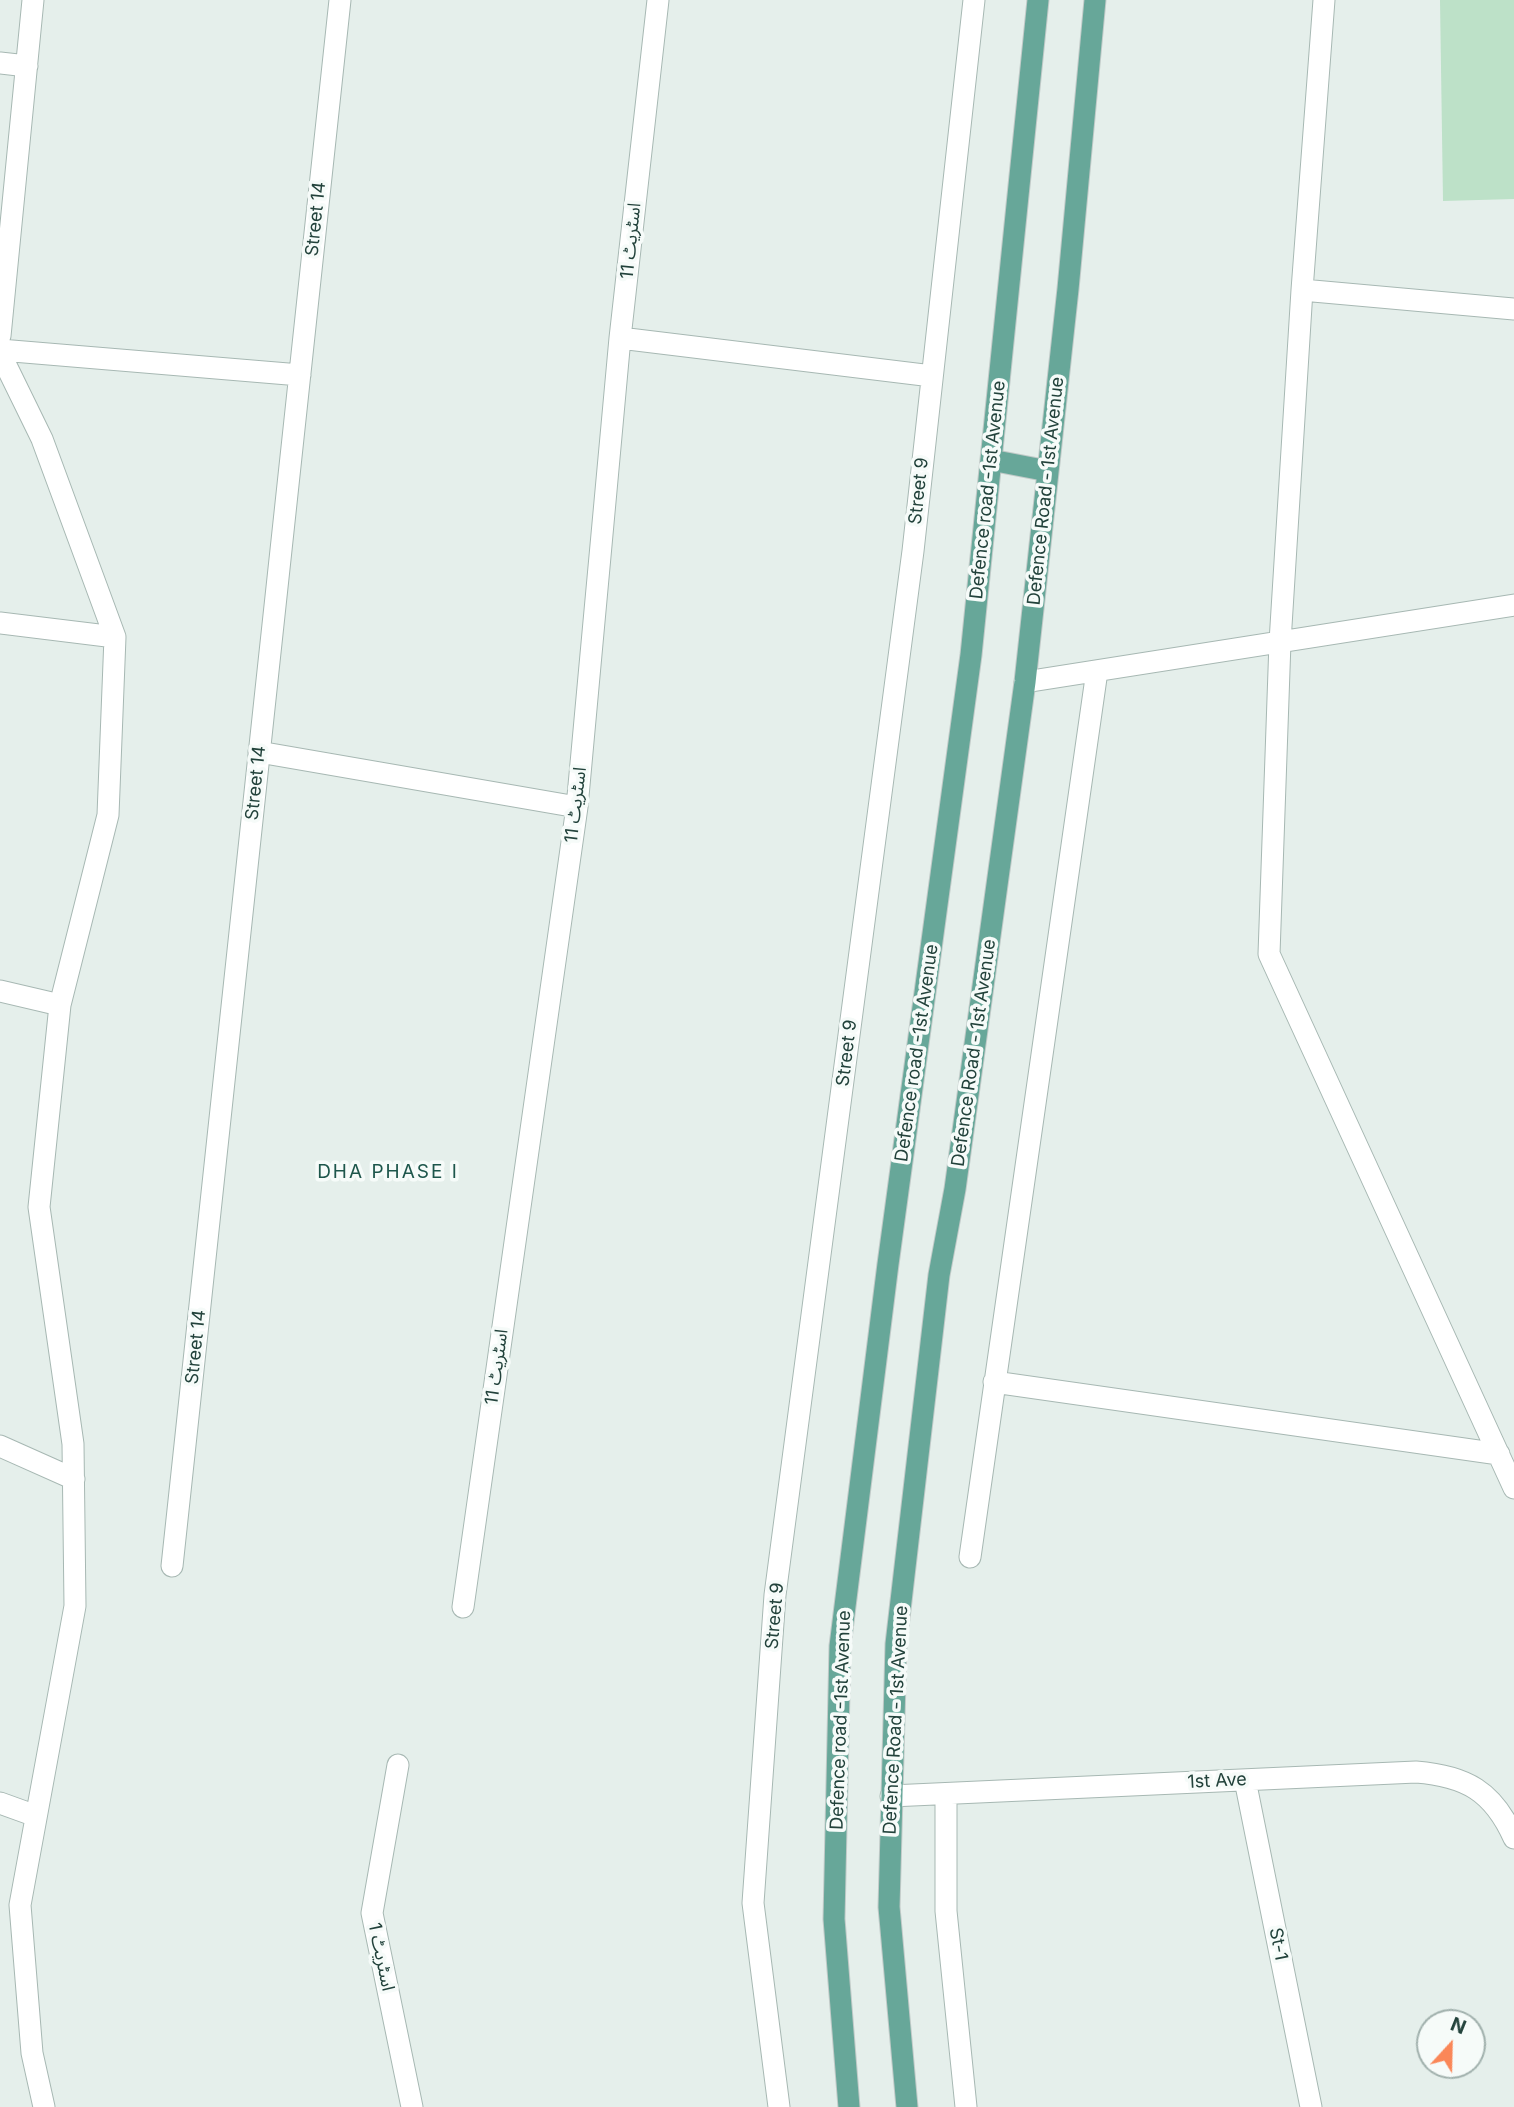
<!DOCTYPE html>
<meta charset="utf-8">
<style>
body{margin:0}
#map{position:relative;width:1514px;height:2107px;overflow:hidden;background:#e5efeb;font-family:Inter,sans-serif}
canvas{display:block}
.north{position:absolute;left:1416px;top:2009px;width:70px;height:70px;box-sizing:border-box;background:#f6fbf9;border:2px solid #a1b1ad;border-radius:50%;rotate:22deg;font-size:19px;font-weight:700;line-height:28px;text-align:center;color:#22423b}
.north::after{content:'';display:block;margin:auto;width:24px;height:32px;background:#fa8758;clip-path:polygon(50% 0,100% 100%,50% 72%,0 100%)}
</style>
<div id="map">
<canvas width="1514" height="2107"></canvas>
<div class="north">N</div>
</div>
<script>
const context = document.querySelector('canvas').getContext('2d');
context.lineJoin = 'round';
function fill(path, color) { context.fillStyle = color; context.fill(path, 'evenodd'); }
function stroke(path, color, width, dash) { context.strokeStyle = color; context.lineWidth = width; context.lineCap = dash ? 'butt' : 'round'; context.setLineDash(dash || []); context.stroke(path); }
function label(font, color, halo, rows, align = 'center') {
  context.font = font + ' Inter,"Noto Sans Arabic",sans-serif'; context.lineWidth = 7; context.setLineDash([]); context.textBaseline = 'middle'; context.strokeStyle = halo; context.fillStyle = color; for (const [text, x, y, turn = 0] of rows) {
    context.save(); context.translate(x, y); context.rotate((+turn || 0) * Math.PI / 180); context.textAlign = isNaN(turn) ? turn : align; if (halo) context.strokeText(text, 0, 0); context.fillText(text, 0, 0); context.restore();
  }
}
fill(new Path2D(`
 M1440 0H1514V199L1443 201Z`), '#bde1c8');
const minor = new Path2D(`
 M1324 0 1302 290 1280 642 1269 954 1514 1488
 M0 63 27 66
 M1302 290 1514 309
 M0 336 33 0
 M620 338 932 376
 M0 350 300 375
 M0 353 42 439 115 637 108 815 60 1005 39 1207 73 1444 75 1606 20 1905 32 2053 44 2107
 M0 623 115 637
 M1025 682 1514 605
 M259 752 577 807
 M0 991 60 1005
 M994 1382 1499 1454
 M0 1446 74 1479
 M970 1557 1097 671
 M172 1566 340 0
 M463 1607 577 807 620 338 658 0
 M398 1765 372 1913 412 2107
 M1245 1780 1311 2107
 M946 1794V1911L966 2107
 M891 1796 1416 1772C1466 1776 1493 1791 1514 1838
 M0 1803 36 1816
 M779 2107 753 1903 775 1595 913 551 974 0`);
const primary = new Path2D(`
 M991 460 1048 471
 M849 2107 834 1919 840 1646 888 1264 971 655 1038 0
 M907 2107 889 1907 896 1644 939 1275 955 1189 1025 682 1068 289 1095 0`);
stroke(minor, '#a7b8b3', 23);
stroke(primary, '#c1cac8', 23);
stroke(minor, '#fff', 21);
stroke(primary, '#67a799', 21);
label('18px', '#22423b', '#f6fbf9', [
 ["Street 14",316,219,-84],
 ["اسٹریٹ 11",631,241,-84],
 ["Defence road -1st Avenue",988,490,-84],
 ["Street 9",919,491,-84],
 ["Defence Road - 1st Avenue",1046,491,-84],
 ["Street 14",256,783,-84],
 ["اسٹریٹ 11",576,805,-83],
 ["Street 9",847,1053,-83],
 ["Defence road -1st Avenue",917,1053,-82],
 ["Defence Road - 1st Avenue",974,1053,-82],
 ["Street 14",196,1347,-84],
 ["اسٹریٹ 11",497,1367,-82],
 ["Street 9",775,1616,-85],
 ["Defence road -1st Avenue",841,1720,-88],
 ["Defence Road - 1st Avenue",896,1720,-87],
 ["1st Ave",1217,1781,-3],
 ["St-1",1278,1944,79],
 ["اسٹریٹ 1",381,1957,78]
]);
context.letterSpacing = '2px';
label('19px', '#1d564b', '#f6fbf9', [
 ["DHA PHASE I",388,1172]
]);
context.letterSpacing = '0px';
</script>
